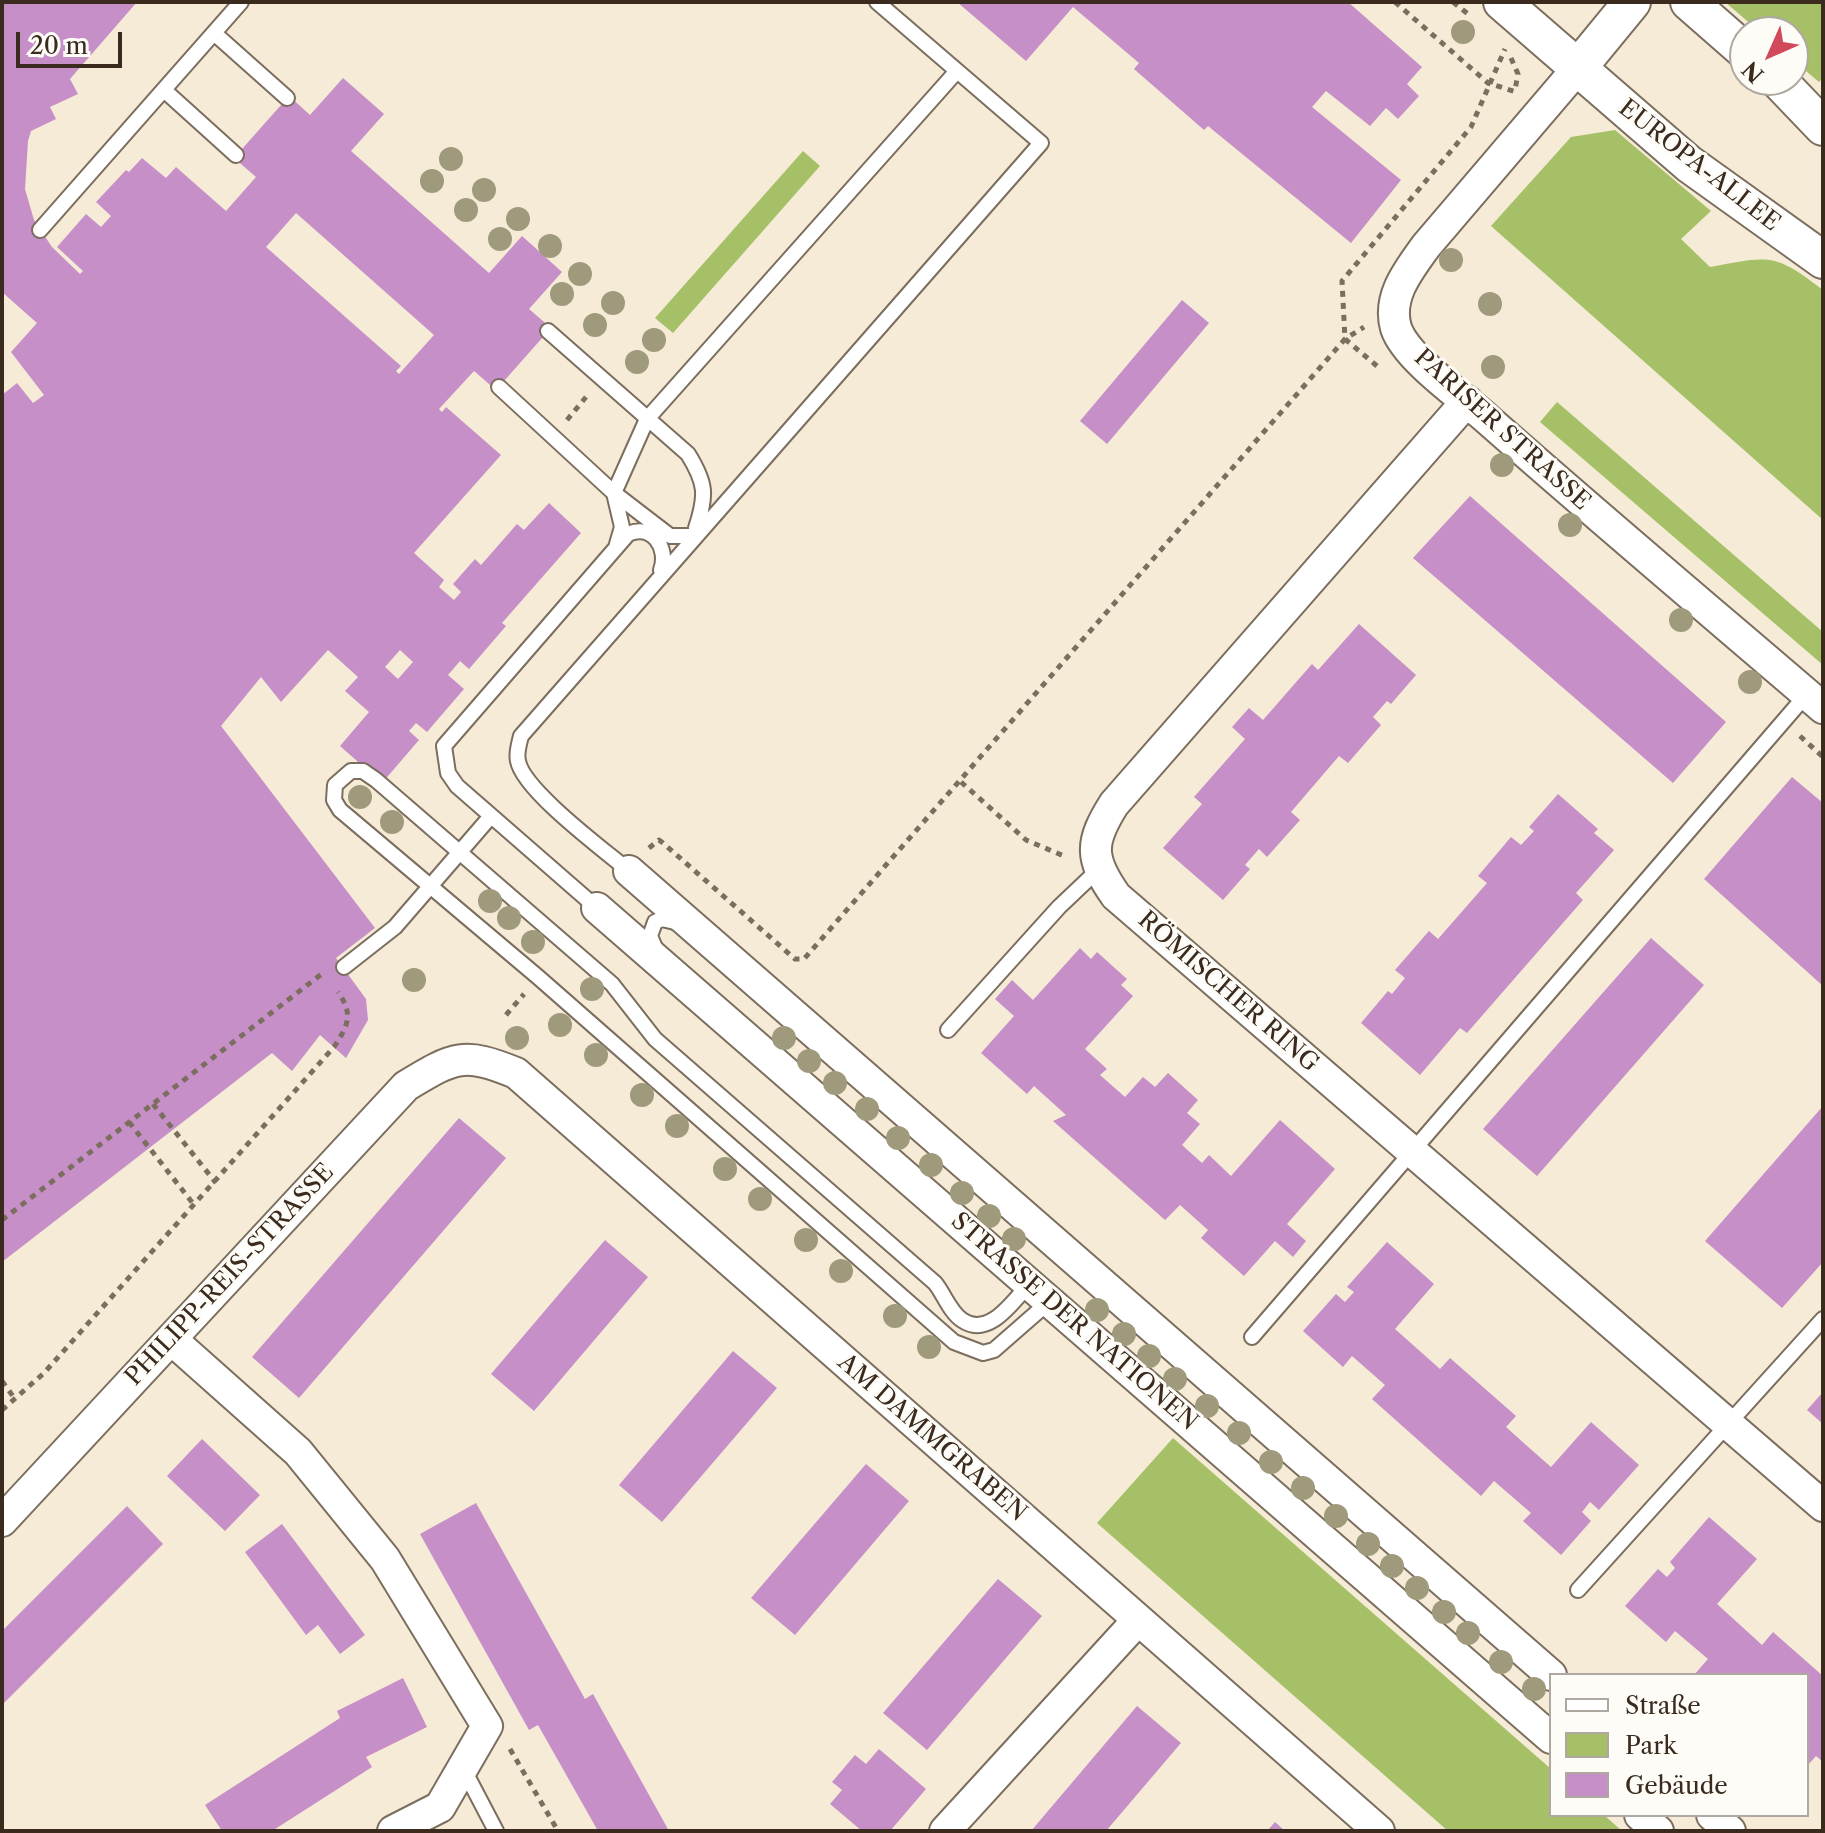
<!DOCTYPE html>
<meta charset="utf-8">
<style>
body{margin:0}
#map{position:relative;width:1825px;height:1833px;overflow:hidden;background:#f5ebd6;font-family:"Libre Caslon Text",serif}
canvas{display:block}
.frame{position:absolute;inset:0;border:4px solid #3b2a1e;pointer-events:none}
.legend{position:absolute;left:1549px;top:1673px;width:260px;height:144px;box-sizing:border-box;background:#fdfcf7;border:2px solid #afa8a0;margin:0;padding:10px 14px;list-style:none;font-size:24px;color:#3b2a1e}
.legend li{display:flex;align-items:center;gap:16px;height:40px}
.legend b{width:40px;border:2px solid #afa8a0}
.north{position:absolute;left:1729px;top:16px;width:80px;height:80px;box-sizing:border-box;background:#fdfcf7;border:2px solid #afa8a0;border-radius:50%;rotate:225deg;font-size:22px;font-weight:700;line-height:32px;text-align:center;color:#3b2a1e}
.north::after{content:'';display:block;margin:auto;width:28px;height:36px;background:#d1495b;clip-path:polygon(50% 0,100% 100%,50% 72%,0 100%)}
.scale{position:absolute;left:16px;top:32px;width:106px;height:36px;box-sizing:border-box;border:4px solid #3b2a1e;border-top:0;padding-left:10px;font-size:24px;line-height:28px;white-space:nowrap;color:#3b2a1e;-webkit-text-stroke:6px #fdfcf7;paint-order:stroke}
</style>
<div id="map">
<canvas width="1825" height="1833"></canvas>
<div class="frame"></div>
<ul class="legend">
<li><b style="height:10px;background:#fff"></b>Straße</li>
<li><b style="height:22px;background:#a5c066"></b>Park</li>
<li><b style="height:22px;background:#c68fc8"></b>Gebäude</li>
</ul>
<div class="north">N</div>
<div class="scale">20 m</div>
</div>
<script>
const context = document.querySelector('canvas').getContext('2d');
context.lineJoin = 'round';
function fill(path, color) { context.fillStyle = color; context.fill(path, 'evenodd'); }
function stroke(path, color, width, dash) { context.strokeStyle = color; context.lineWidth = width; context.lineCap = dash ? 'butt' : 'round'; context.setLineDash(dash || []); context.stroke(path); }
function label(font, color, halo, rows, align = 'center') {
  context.font = font + ' "Libre Caslon Text",serif'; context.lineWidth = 6; context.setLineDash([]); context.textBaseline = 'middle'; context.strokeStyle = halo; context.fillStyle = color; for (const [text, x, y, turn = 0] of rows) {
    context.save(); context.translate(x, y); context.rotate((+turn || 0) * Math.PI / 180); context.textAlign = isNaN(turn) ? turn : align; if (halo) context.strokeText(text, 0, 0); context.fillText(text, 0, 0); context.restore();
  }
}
fill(new Path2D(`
 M1725 2H1823V78L1819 82 1793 60V32H1760Z
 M1615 130 1711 211 1681 239 1710 267C1769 256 1774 252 1823 290V520L1491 226 1571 137Z
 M803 151 820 166 673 333 655 318Z
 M1557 402 1823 632V665L1540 422Z
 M1173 1438 1551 1769V1815H1604L1622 1831H1448L1097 1523Z`), '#a5c066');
fill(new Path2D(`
 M2 2H137L70 79 78 94 50 107 56 119 31 131 28 141 25 189 34 220 52 247 80 274 83 271 57 247 86 214 101 227 111 216 96 202 126 170 129 172 142 158 166 178 176 167 226 211 256 177 234 158 289 96 310 115 343 78 384 114 351 151 489 273 522 236 562 272 529 309 551 328 496 390 474 371 439 409 442 412 446 407 501 455 414 553 444 580 439 587 454 600 461 592 453 584 475 559 481 565 517 524 524 530 549 503 581 533 502 623 506 626 469 669 460 661 448 675 464 689 427 732 416 723 409 731 419 740 382 783 340 746 369 712 345 691 358 677 328 650 281 702 261 677 221 726 375 928 336 958 366 999 368 1020 346 1058 320 1035 292 1071 272 1053 2 1262V395L17 383 33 403 44 395 11 352 37 323 2 292ZM296 213 434 335 399 374 396 371 401 366 266 247ZM400 650 413 662 398 679 385 667Z
 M957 2H1348L1422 67 1407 84 1419 96 1398 119 1386 108 1370 126 1326 91 1312 107 1401 180 1351 243 1208 126 1204 130 1134 69 1139 63 1073 7 1026 61Z
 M1182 300 1209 323 1107 444 1080 421Z
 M1470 496 1726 722 1673 783 1413 558Z
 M1359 624 1416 675 1391 704 1387 701 1373 717 1381 725 1348 763 1339 756 1291 812 1300 820 1267 857 1259 849 1245 865 1250 869 1223 900 1163 848 1202 804 1194 797 1245 739 1232 727 1249 708 1263 720 1312 664 1318 670Z
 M1792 777 1823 803V986L1704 879Z
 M1558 794 1598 829 1594 833 1614 850 1576 893 1583 900 1467 1033 1460 1028 1420 1075 1361 1023 1388 991 1392 994 1405 978 1395 970 1429 931 1438 939 1487 883 1478 876 1511 837 1521 845 1534 831 1529 827Z
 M1651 938 1704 985 1537 1176 1483 1129Z
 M1080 948 1091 959 1097 952 1127 979 1121 985 1133 996 1085 1049 1107 1069 1100 1075 1125 1097 1143 1077 1155 1087 1168 1073 1198 1100 1187 1113 1200 1124 1182 1145 1202 1163 1209 1155 1231 1176 1280 1120 1335 1169 1287 1224 1306 1241 1293 1257 1275 1241 1244 1276 1201 1238 1208 1230 1180 1205 1165 1220 1053 1121 1066 1115 1034 1086 1027 1094 981 1053 1014 1016 995 999 1012 980 1033 1000Z
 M1823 1106V1262L1782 1308 1705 1241Z
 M459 1118 506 1158 299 1398 252 1357Z
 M605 1240 648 1277 534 1411 491 1374Z
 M1387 1242 1434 1284 1395 1329 1440 1369 1450 1358 1516 1416 1506 1427 1526 1445 1551 1467 1591 1422 1639 1465 1599 1510 1590 1502 1582 1512 1591 1521 1561 1555 1523 1521 1531 1513 1494 1481 1481 1496 1372 1399 1385 1385 1352 1356 1343 1367 1303 1331 1336 1294 1345 1302 1354 1292 1347 1287Z
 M733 1351 777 1388 662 1522 619 1485Z
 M1823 1392V1424L1807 1410Z
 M202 1439 260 1495 225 1531 167 1476Z
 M866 1464 909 1501 795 1635 751 1598Z
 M476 1503 585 1699 593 1694 669 1831H598L538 1725 529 1730 420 1534Z
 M127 1506 163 1544 2 1705V1631Z
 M1709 1517 1757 1559 1717 1604 1762 1645 1773 1632 1823 1676V1762L1816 1756 1807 1766V1675H1694L1708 1659 1675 1631 1666 1642 1625 1606 1658 1569 1667 1577 1675 1568 1670 1562Z
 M282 1524 365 1635 340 1654 318 1625 306 1635 245 1552Z
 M998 1579 1042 1616 927 1750 883 1713Z
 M403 1678 427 1727 366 1757 372 1767 272 1831H222L205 1805 340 1718 337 1711Z
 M1137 1706 1181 1743 1106 1831H1031Z
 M879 1749 926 1789 890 1831H862L830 1804 842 1790 832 1782 855 1755 866 1764Z
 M1275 1822 1285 1831H1267Z`), '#c68fc8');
const service = new Path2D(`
 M214 33 287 98
 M164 90 236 155
 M40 230 241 2
 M548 331 688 454C706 483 707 495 696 528
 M499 387 614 493 670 536H693
 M617 544 622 527 614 493 647 419 957 71
 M629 871C604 850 523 790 518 761 516 753 519 744 521 736L1041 143 877 2
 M597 908 457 786 448 773 444 746 628 534C652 523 669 548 661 570
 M656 950 650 936 655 922 662 919 679 923
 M344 967 395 927 491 816
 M948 1030 1059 907 1098 870
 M1030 1283C1014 1300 989 1339 962 1320 950 1312 944 1294 935 1283L655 1039 612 984 376 780 363 771H351L335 785 334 800 340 810 538 977 954 1342 983 1353 994 1350 1050 1301
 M1252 1337 1807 694
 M1578 1590 1823 1319
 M463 1768 496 1831`);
const minor = new Path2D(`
 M1577 69 1426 246C1408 271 1387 297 1396 328 1406 358 1462 397 1486 418 1597 516 1711 612 1823 708
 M1467 401 1114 804C1090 842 1089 858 1116 896L1823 1506
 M629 871 1551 1675
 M597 908 1551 1738
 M171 1339 298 1452 385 1559 487 1726 440 1807
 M2 1521 406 1086C455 1056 464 1052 516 1073L1379 1831
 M1640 1815 1658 1831
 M1712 1815 1730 1831
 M393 1831 440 1807
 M945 1831 1138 1620`);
const tertiary = new Path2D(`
 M1502 2 1689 164 1823 260
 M1689 2 1745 51
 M1577 69 1632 2
 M1778 80 1823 127`);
stroke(service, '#7c6e5e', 18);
stroke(minor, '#7c6e5e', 34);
stroke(tertiary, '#7c6e5e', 40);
stroke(new Path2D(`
 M1395 2 1488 83 1516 92
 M1453 2 1468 14
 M1511 58 1518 74 1515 90
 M1377 366 1345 339 1342 281 1471 127 1505 49
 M567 420 586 397
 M1800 736 1823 757
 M961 782 1026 840 1064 856
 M649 848 659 840 663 843 795 959H804L1345 339 1364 327
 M506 1015 524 994
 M153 1104 216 1183
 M129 1122 195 1206
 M2 1220 323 973
 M2 1381 15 1399
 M2 1410 44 1373 334 1047C348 1025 354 1015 338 992
 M510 1749 558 1831`), '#7c6e5e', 5, [6, 6]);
stroke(service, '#fff', 14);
stroke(minor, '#fff', 30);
stroke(tertiary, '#fff', 36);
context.fillStyle = '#a09a7d';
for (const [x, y] of [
 [1463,32],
 [451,159],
 [432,181],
 [484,190],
 [466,210],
 [518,219],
 [500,239],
 [550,246],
 [1451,260],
 [580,274],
 [562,294],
 [613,303],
 [1490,304],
 [595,325],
 [654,340],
 [637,362],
 [1493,367],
 [1502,465],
 [1570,525],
 [1681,620],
 [1750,682],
 [360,797],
 [392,822],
 [490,901],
 [509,918],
 [533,942],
 [414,980],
 [592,989],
 [560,1025],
 [517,1038],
 [784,1038],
 [596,1055],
 [809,1061],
 [835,1083],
 [642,1095],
 [867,1109],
 [677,1126],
 [898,1138],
 [931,1165],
 [725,1169],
 [962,1193],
 [760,1199],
 [989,1216],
 [1014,1239],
 [806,1240],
 [841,1271],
 [1097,1310],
 [895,1316],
 [1124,1334],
 [929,1347],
 [1149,1356],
 [1175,1379],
 [1207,1406],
 [1239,1433],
 [1271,1462],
 [1303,1488],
 [1336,1516],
 [1368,1544],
 [1392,1566],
 [1417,1588],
 [1444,1612],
 [1468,1633],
 [1501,1662],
 [1534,1689]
]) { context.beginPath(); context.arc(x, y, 12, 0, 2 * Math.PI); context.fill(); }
label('24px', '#3b2a1e', '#fdfcf7', [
 ["EUROPA-ALLEE",1699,166,38],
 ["PARISER STRASSE",1502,430,42],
 ["RÖMISCHER RING",1228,992,41],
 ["PHILIPP-REIS-STRASSE",230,1275,-47],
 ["STRASSE DER NATIONEN",1074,1322,41],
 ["AM DAMMGRABEN",932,1438,41]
]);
</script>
